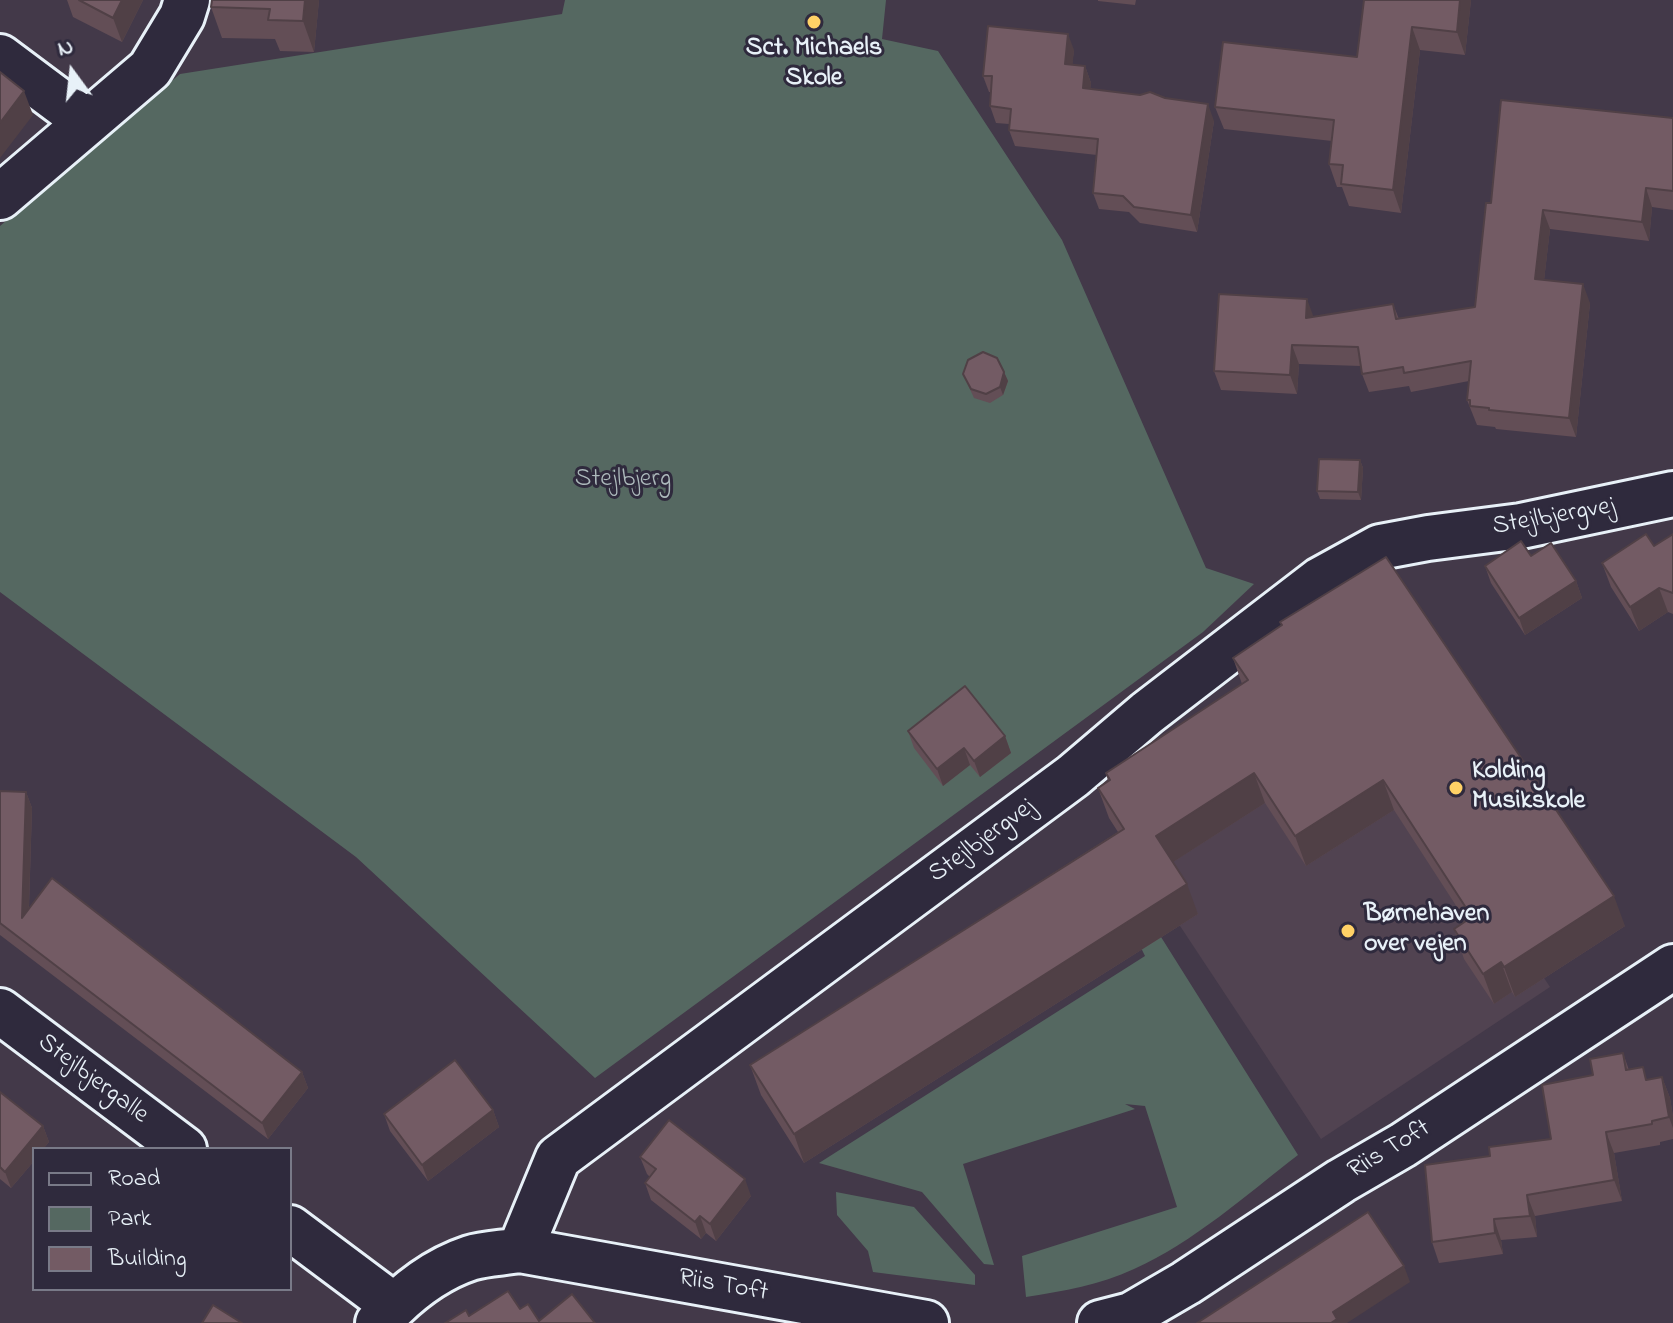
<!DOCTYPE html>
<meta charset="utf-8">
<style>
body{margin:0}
#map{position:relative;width:1673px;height:1323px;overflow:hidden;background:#433949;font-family:"Indie Flower",sans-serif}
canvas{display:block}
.legend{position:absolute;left:32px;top:1147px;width:260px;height:144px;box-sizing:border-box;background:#2f2a3d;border:2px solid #797a88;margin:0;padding:10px 14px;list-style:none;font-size:24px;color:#e8f1f8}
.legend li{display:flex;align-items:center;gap:16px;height:40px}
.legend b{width:40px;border:2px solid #797a88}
.north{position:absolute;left:32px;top:32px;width:80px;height:80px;-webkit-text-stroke:6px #2f2a3d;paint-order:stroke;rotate:345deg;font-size:22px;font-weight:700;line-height:32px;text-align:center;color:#e8f1f8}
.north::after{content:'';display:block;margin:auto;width:28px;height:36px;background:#e8f1f8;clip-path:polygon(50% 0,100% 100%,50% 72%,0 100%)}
</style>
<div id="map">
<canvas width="1673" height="1323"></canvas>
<ul class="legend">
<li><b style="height:10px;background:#2f2a3d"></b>Road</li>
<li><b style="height:22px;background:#556861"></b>Park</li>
<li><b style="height:22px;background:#735b64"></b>Building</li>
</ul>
<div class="north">N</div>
</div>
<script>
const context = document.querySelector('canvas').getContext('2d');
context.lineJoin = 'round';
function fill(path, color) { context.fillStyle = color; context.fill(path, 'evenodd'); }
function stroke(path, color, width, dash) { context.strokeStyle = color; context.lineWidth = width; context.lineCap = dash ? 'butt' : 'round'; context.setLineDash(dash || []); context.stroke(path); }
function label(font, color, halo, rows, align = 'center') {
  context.font = font + ' "Indie Flower",sans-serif'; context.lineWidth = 6; context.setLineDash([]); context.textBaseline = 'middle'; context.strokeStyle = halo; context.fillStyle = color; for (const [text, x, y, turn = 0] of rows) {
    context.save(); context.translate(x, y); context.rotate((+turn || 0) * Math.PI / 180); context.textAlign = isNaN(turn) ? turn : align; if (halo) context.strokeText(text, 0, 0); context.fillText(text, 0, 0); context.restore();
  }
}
fill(new Path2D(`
 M1376 723 1550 987 1321 1139 1147 876Z`), '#514351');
fill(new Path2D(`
 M565 0H886L882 39 938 51 1062 240 1206 568 1254 584 1203 632 595 1078 356 857 0 592V226L180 74 562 14Z
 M1134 894 1298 1155C1246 1195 1194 1242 1134 1269 1100 1285 1064 1291 1026 1297L1022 1256 1177 1207 1145 1106 1125 1104 1135 1109 963 1164 994 1265 984 1264 922 1192 819 1163 1145 956 1120 905Z
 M836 1192 914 1207 975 1275V1285L873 1272 868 1251 837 1215Z`), '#556861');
const minor = new Path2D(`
 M0 57 87 122
 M0 197 150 69 182 16 187 0
 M0 1011 184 1149
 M290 1228 393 1305
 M520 1250 558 1158 1073 776 1147 713 1320 580 1380 547 1428 538 1521 526 1673 494
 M378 1323C403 1295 434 1270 470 1258 485 1253 504 1253 520 1250L926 1323
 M1100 1323 1131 1315 1186 1283 1341 1181 1403 1145 1673 967`);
stroke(minor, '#e8f1f8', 50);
stroke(minor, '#2f2a3d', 44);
fill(new Path2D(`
 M67 0H143L122 42 73 17Z
 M212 0H319L314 52 280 51 275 39 222 38 211 7Z
 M1098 0H1136L1135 5 1098 1Z
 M1364 0H1471L1465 55 1420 50 1401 213 1349 206 1342 187H1337L1329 164 1332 141 1224 129 1215 107 1357 57Z
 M1074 50 1072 65 1085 66 1091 83 1090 89 1214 121 1197 232 1140 223 1129 212 1099 209 1093 193 1097 155 1015 146 1009 130V124L996 123 990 106 991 92H989L983 76Z
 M1673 118V210L1652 207 1649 241 1550 229 1544 280 1590 303 1576 437 1496 429 1495 427 1477 425 1467 400 1469 381 1411 392 1409 386 1369 392 1362 374 1361 366 1299 364 1297 394 1221 390 1214 371 1314 317 1393 304 1399 319 1475 307 1491 203Z
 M1004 372 1008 381 1003 395 990 403 974 398 963 374Z
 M1360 460 1363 468 1361 500 1320 499 1317 491Z
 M1673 534V614L1668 612 1639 631 1611 587 1602 563 1654 546Z
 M1531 556 1576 581 1582 598 1525 635 1491 583 1485 566Z
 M1280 622 1625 926 1515 997 1512 992 1494 1004 1464 959 1454 929 1466 921 1394 810 1306 866 1265 803 1173 862 1198 914 804 1163 761 1095 750 1065 1118 832 1109 818 1098 788 1108 781 1106 773 1242 684 1233 658 1282 625Z
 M908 731 1005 736 1011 753 980 777 970 765 943 786 914 748Z
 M0 791 26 792 32 808 29 908 302 1072 308 1088 268 1139 0 935Z
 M1623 1053 1629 1070 1648 1080 1662 1077 1670 1098 1673 1117V1139L1660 1142V1145L1614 1153 1622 1201 1535 1216 1537 1237 1501 1240 1503 1254 1439 1263 1432 1242 1490 1156 1551 1139 1593 1075Z
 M0 1092 43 1126 49 1142 43 1149H34V1161L11 1188 0 1179Z
 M493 1110 499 1127 428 1181 390 1131 384 1114Z
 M640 1157 751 1196 716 1241 706 1233 701 1239 651 1200 645 1183 650 1177 647 1174Z`), '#634e56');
fill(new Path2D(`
 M122 0H143L122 42 113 18Z
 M305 0H319L314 52 303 21Z
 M1460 0H1471L1465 55 1457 32Z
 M1412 27 1420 50 1401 213 1393 190Z
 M1068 34 1074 50 1071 81 1065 64Z
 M1085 66 1091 83 1089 105 1083 88Z
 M24 91 33 115 0 158V123Z
 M1208 104 1214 121 1197 232 1191 215Z
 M1646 188 1652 207 1649 241 1642 222Z
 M1543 210 1550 229 1542 298 1535 279Z
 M1583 284 1590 303 1576 437 1569 418Z
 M1307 299 1314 318H1306Z
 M1292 345 1299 364 1297 394 1290 375Z
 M1004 372 1008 381 1003 395 1000 387Z
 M1360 460 1363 468 1361 500 1358 492Z
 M1576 581 1582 598 1525 635 1519 618Z
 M1659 588 1668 612 1639 631 1630 607Z
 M1005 736 1011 753 980 777 974 761Z
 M964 748 970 765 943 786 937 769Z
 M1254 773 1265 803 1167 866 1156 836Z
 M1383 780 1394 810 1306 866 1295 836Z
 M26 792 32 808 28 934 22 918Z
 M1187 884 1198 914 804 1163 794 1134Z
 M1614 896 1625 926 1515 997 1504 967Z
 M1501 962 1512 992 1494 1004 1483 974Z
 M302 1072 308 1088 268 1139 262 1123Z
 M1662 1077 1670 1098 1673 1117V1128L1669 1117Z
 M493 1110 499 1127 428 1181 422 1165Z
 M43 1126 49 1142 43 1149H34V1161L11 1188 5 1172Z
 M1606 1132 1614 1153 1622 1201 1614 1180Z
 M745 1179 751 1196 716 1241 710 1224Z
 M1527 1195 1535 1216 1537 1237 1530 1216Z
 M700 1216 706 1233 701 1239 695 1222Z
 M1494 1219 1501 1240 1503 1254 1495 1233Z
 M1404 1266 1410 1282 1347 1323H1331L1333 1312Z`), '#504046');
const building = new Path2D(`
 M79 0H122L113 18Z
 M212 0H305L303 21 268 20 270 9 211 7Z
 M1364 0H1460L1457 32 1412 27 1393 190 1341 184 1343 165 1329 164 1334 120 1215 107 1223 42 1357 57Z
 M988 26 1068 34 1065 64 1085 66 1083 88 1140 95 1150 92 1165 98 1208 104 1191 215 1134 207 1123 196 1093 193 1098 139 1009 130 1011 109 990 106 992 76H983Z
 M0 72 24 91 0 123Z
 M1501 100 1673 118V191L1646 188 1642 222 1543 210 1535 279 1583 284 1569 418 1489 410V408L1470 406V400H1467L1471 361 1404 373 1403 367 1362 374 1358 347 1292 345 1290 375 1214 371 1219 294 1307 299 1306 318 1393 304 1396 319 1475 307 1486 203H1491Z
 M983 352 997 358 1004 372 1000 387 986 394 971 389 963 374 968 360Z
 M1319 459 1360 460 1358 492 1317 491Z
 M1646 534 1654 546 1673 534V593L1659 588 1630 607 1602 563Z
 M1521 541 1531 556 1551 543 1576 581 1519 618 1485 566Z
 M1386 557 1614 896 1504 967 1501 962 1483 974 1454 929 1472 917 1383 780 1295 836 1254 773 1156 836 1187 884 794 1134 750 1065 1124 829 1098 788 1110 780 1106 773 1248 680 1233 658 1282 625 1280 622Z
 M965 686 1005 736 974 761 964 748 937 769 908 731Z
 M0 791 26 792 22 918 52 878 302 1072 262 1123 0 923Z
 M1623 1053 1626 1070 1643 1067 1646 1080 1662 1077 1669 1117 1652 1121V1124L1606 1132 1614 1180 1527 1195 1530 1216 1494 1219 1495 1233 1432 1242 1425 1165 1490 1156 1489 1147 1551 1139 1542 1085 1593 1075 1590 1059Z
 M455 1060 493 1110 422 1165 384 1114Z
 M0 1092 43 1126 5 1172 0 1167Z
 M669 1120 745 1179 710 1224 700 1216 695 1222 645 1183 656 1169 640 1157Z
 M1368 1212 1404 1266 1333 1312 1337 1319 1331 1323H1197Z
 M508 1291 520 1309 528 1304 539 1321 572 1294 595 1323H445L466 1310 469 1316Z
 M213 1305 242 1323H202Z`);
fill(building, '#735b64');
stroke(building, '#504046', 2);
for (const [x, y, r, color] of [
 [814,22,8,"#ffd166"],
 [1456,788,8,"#ffd166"],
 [1348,931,8,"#ffd166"]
]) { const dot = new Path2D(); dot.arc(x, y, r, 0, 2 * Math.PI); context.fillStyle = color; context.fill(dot); stroke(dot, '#2f2a3d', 3); }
label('bold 26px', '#e8f1f8', '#2f2a3d', [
 ["Sct. Michaels",814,50,"center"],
 ["Skole",814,80,"center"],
 ["Kolding",1472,773],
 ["Musikskole",1472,803],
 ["Børnehaven",1364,916],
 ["over vejen",1364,946]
], 'left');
label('26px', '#adbabc', '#2f2a3d', [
 ["Stejlbjerg",623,481]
]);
label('26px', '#e8f1f8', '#2f2a3d', [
 ["Stejlbjergvej",1554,518,-10],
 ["Stejlbjergvej",983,842,-36],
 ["Stejlbjergalle",92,1080,37],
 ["Riis Toft",1390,1151,-31],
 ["Riis Toft",723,1287,10]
]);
</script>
